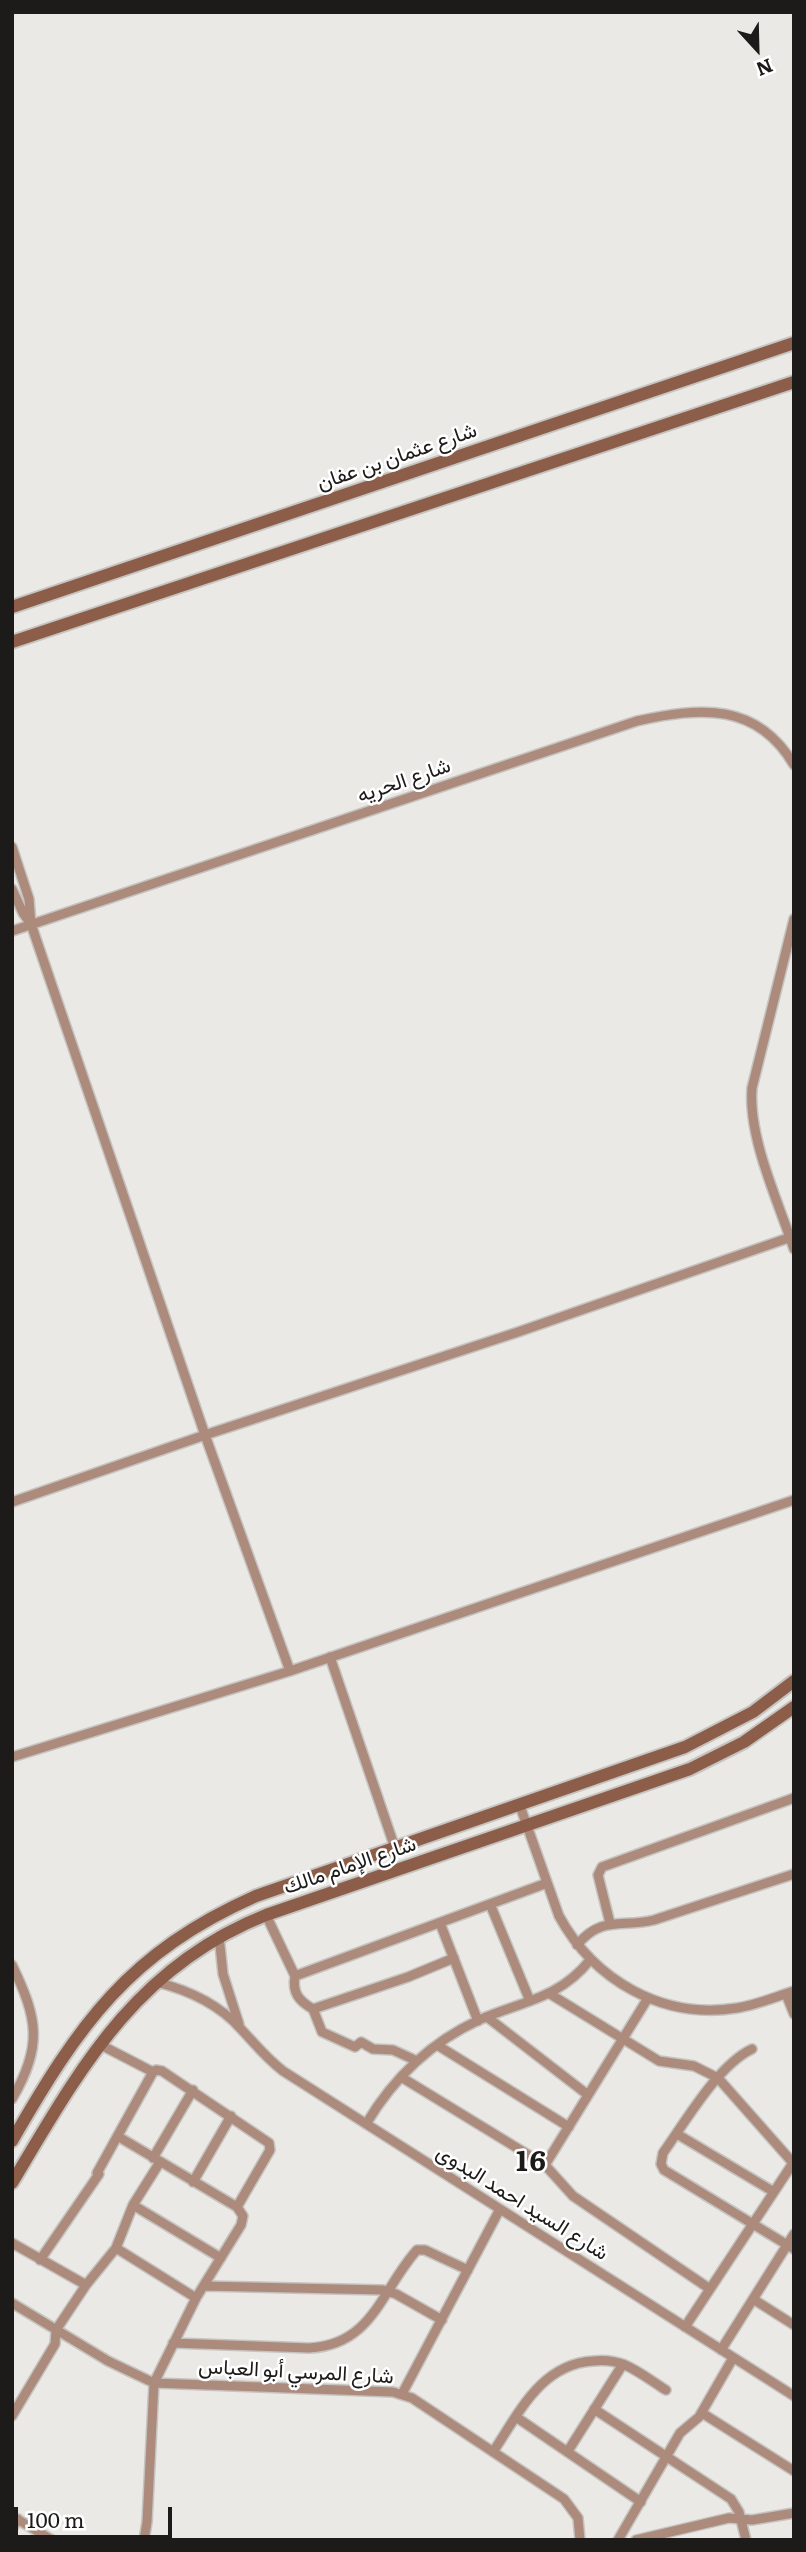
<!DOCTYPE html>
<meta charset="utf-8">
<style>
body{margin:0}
#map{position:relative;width:806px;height:2552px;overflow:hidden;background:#ebe9e5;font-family:Literata,serif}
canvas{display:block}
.frame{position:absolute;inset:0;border:14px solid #1c1b1a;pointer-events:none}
.north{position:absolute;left:722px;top:14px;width:70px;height:70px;-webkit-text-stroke:5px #fff;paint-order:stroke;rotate:158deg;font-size:19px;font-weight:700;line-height:28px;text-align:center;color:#1c1b1a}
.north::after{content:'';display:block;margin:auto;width:24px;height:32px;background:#1c1b1a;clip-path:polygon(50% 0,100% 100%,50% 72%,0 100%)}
.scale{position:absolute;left:14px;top:2507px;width:158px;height:32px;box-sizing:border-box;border:4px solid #1c1b1a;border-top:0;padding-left:9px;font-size:21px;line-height:24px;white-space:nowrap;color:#1c1b1a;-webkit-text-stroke:5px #fff;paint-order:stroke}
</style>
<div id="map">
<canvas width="806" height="2552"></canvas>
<div class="frame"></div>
<div class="north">N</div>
<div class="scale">100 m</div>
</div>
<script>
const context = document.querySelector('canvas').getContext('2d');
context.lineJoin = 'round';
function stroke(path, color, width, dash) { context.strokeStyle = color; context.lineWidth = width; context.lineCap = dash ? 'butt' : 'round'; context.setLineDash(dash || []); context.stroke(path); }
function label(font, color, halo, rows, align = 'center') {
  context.font = font + ' Literata,Vazirmatn,serif'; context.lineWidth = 5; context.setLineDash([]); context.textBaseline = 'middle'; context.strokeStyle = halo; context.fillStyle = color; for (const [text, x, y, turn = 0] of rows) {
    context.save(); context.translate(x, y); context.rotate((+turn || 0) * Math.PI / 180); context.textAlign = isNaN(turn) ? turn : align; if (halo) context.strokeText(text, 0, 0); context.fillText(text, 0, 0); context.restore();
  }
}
const street = new Path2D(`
 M12 847 29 899 31 924
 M12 889 23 913 31 924 205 1435 290 1671 12 1757
 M794 919 752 1088C748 1138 778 1201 794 1249
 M12 931 637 721C700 707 757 702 794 765
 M12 1502 205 1435 518 1332 794 1236
 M330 1657 395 1848
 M290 1671 794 1500
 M520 1806 559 1916C594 1980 662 2020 737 2008 757 2005 775 1997 794 1991
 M490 1904 530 2001
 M266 1915 295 1976C292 1993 299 2001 313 2009L322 2032 355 2047 361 2042 373 2049 393 2050 417 2061
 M440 1923 478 2021
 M610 1923 598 1875 602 1867 794 1798
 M219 1936 223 1974 239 2024
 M577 1945C602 1915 622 1928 654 1920L794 1874
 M12 1965C38 2019 43 2046 12 2099
 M295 1976 547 1883
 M156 1982C188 1990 218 2003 241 2029 255 2044 266 2058 283 2071L794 2396
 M550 1994 659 2061 694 2066 718 2078 794 2164
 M786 1994 794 2014
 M313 2009 408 1977 454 1958
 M487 2017 588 2095
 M99 2044 153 2072 156 2070 162 2071 269 2143 270 2150 237 2207
 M437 2045 569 2127
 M752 2049C718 2065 686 2121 663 2153L661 2164 664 2170 794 2249
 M401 2077 545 2165 573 2196 710 2289
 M366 2124C393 2079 431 2042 479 2020 522 2001 559 1999 590 1960
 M677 2134 774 2192
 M119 2137 237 2207 243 2216 241 2225 196 2298 154 2383 147 2522 144 2540
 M153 2158 193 2090
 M545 2165 648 1998
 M193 2182 231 2116
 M133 2205 221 2258
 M12 2243 86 2285
 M116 2248 196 2298
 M40 2260 99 2174 97 2173 153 2072
 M204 2286 383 2290 396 2294 442 2320
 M753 2299 794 2325
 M12 2303 108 2361 154 2383 393 2392 412 2398 564 2499 578 2518 580 2540
 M685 2327 793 2163
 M173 2343 309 2348C373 2345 381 2290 417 2250H425L468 2270
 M721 2350 794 2234
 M402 2394 500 2209
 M594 2409 731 2499 739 2512 746 2540
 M702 2413 794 2471
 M12 2416 55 2344 56 2330 86 2285 116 2248 133 2205 160 2162
 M516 2417 641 2502
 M568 2451 623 2364
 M493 2452C519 2413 541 2364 593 2361 603 2360 615 2361 625 2365 639 2371 653 2382 666 2390
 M12 2516 52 2540
 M12 2529 18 2519
 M618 2540 680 2433 699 2417 733 2358
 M636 2540 729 2518 752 2520 794 2513`);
const secondary = new Path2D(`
 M12 607 794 343
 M12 642 794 382
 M12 2141C80 2023 128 1953 256 1896L685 1747 753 1712 794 1681
 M12 2183C80 2069 135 1967 266 1915L690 1769 744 1742 794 1707`);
stroke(street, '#c6c4c0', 12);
stroke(secondary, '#c6c4c0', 16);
stroke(street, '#ac8b7d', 9);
stroke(secondary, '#8c5e4a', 12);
label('21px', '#1c1b1a', '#fff', [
 ["شارع عثمان بن عفان",397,457,-19],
 ["شارع الحريه",404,781,-19],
 ["شارع الإمام مالك",350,1866,-19],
 ["شارع السيد احمد البدوى",522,2203,32],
 ["شارع المرسي أبو العباس",296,2372,3]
]);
context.letterSpacing = '2px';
label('bold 28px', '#1c1b1a', '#fff', [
 ["16",532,2163]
]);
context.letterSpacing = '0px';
</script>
